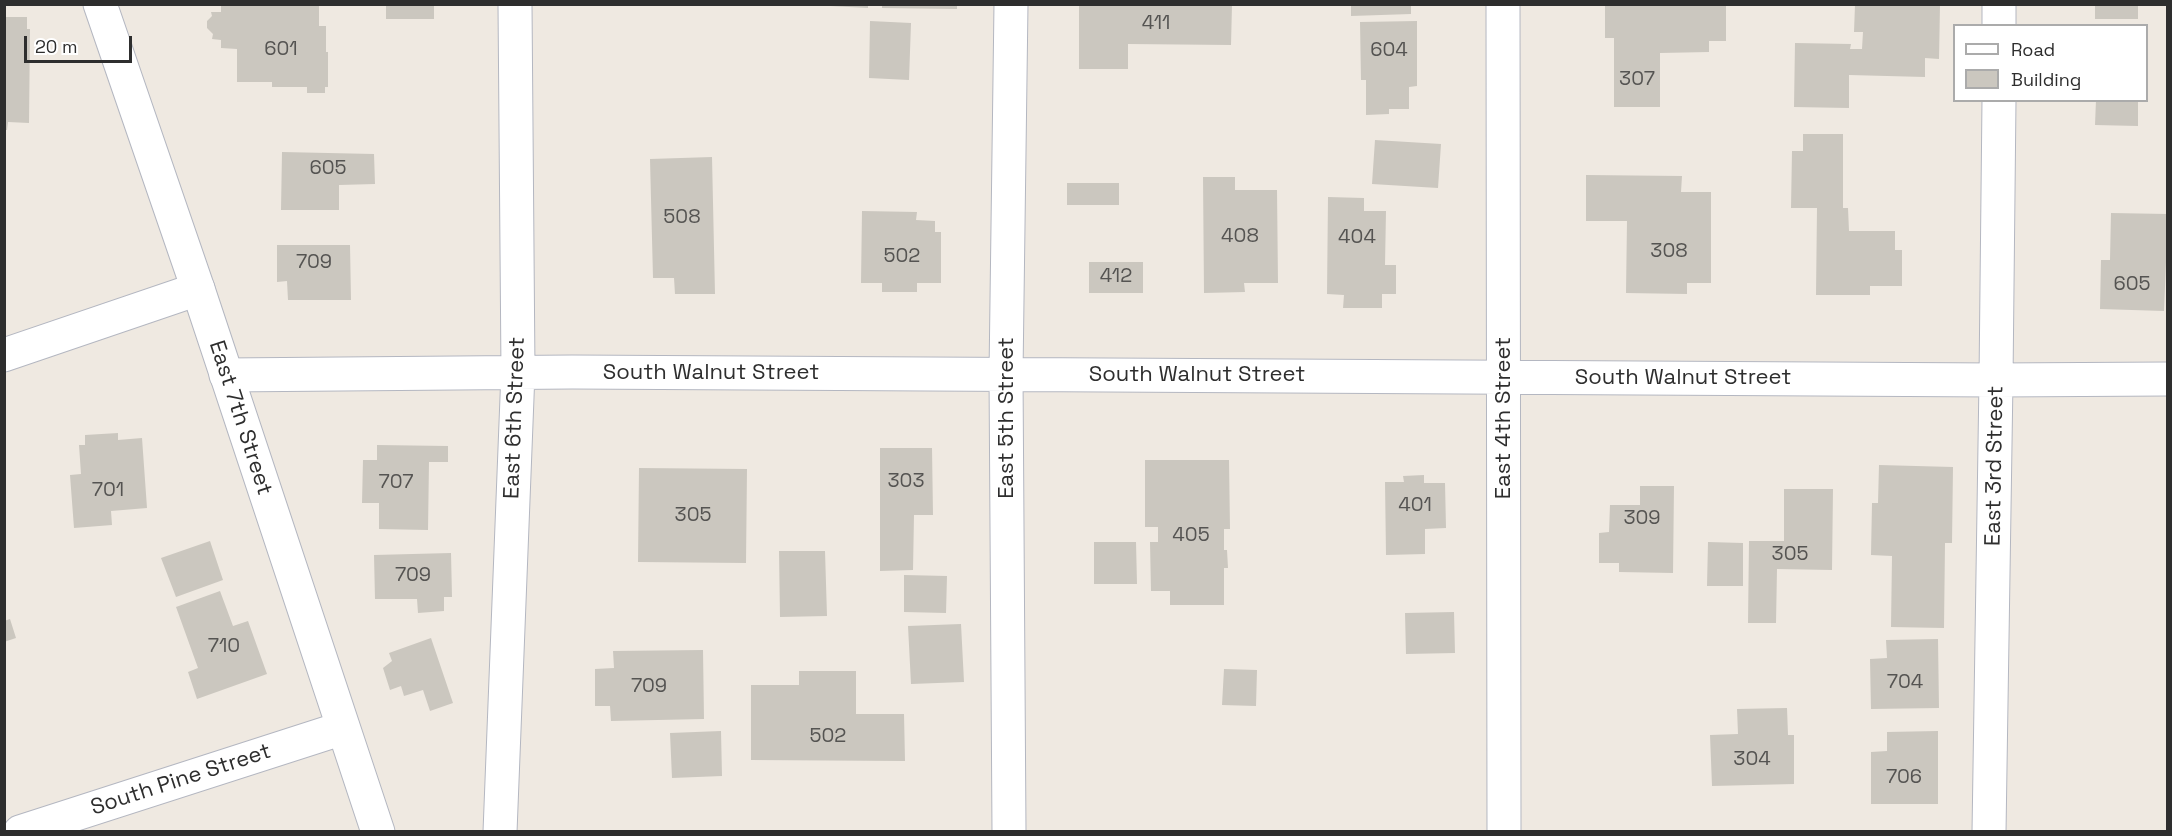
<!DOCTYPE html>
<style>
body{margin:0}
#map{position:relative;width:2172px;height:836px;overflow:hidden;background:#efe9e1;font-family:"Space Grotesk",sans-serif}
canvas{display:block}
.frame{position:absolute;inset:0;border:6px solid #2e2e2e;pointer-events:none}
.legend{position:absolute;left:1953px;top:24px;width:195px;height:78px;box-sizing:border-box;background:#fff;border:2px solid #ababab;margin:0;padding:8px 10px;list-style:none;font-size:18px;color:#2e2e2e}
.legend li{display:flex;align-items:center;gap:12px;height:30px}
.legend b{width:30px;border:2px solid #ababab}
.scale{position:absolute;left:24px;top:36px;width:108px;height:27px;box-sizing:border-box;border:3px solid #2e2e2e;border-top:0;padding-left:8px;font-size:18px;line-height:21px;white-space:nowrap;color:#2e2e2e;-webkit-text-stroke:4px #fff;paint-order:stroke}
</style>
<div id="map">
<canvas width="2172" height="836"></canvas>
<div class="frame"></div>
<ul class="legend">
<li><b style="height:8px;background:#fff"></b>Road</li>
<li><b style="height:16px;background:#cbc7bf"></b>Building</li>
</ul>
<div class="scale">20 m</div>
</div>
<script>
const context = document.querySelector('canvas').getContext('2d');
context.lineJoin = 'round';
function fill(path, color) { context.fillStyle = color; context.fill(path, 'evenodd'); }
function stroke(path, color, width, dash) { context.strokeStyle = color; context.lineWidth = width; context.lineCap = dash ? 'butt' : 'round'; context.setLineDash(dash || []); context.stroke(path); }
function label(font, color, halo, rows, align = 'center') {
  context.font = font + ' "Space Grotesk",sans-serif'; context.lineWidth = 4.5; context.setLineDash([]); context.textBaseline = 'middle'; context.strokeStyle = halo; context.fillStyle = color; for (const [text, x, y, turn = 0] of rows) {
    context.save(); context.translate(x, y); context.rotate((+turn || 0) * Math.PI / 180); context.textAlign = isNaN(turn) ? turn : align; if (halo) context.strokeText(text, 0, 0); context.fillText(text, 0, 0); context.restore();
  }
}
fill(new Path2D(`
 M221 4H319V26H326V52H328V87H325V93H307V87H272V82H237V49L221 48V40L212 39 213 34 207 28V21L212 16 211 12H221Z
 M386 4H434V19H386Z
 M830 4H868V8L830 6Z
 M882 4H957V9L882 8Z
 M1351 4H1411V14L1351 16Z
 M1605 4H1726V41H1709V52L1660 53V107H1614V38H1605Z
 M2095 4H2138V19H2095Z
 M1079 5H1232L1231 45 1128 44V69H1079Z
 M1855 5H1940L1939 59 1925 58V77L1849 75V108L1794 107 1795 43 1851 44 1850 49H1862L1863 32H1854Z
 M4 17H27V29H30L29 123 8 122 7 130H4Z
 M870 21 911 23 909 80 869 78Z
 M1417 21V86L1409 87V109H1389V114L1366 115V80H1361L1360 22Z
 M2096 100H2138V126L2095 125Z
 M1803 134H1843V208H1848L1849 231H1895V250H1902V286H1870V295H1816L1817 208H1791L1792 151H1803Z
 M1375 140 1441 144 1438 188 1372 184Z
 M282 152 374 154 375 184 339 185V210H281Z
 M712 157 715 294H675L674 278H653L650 159Z
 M1586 175 1682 176 1681 192H1711V283H1687V294L1626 293 1627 221H1586Z
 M1203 177H1235V190H1277L1278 283H1244L1245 292 1204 293Z
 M1067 183H1119V205H1067Z
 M1328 197 1364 198V211H1386L1385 265H1396V294H1382V308H1343L1344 295 1327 294Z
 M862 211 917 212 916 220 935 221V232H941V283H917V292H882V283H861Z
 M2111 213 2168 214 2164 311 2100 309 2101 260H2110Z
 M277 245H350L351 300H288L287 281 277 282Z
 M1089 262H1143V293H1089Z
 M118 433V440L142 438 147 508 111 511 112 525 74 528 70 475 81 474 79 445H85V435Z
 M377 445 448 446V462H429L428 530 379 529V503H362L363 460H377Z
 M880 448H932L933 515H914L913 570 880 571Z
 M1145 460H1229L1230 529H1224V550H1227L1228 568H1224V605H1170V591H1151L1150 542H1158V527H1145Z
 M1879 465 1953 467 1952 543H1945L1944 628 1891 627 1892 556 1871 555 1872 503H1878Z
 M639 468 747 469 746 563 638 562Z
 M1424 475V483H1445L1446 528 1425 529V554L1386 555 1385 482H1404L1403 476Z
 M1640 486H1674L1673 573 1619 572V563H1599V533L1609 532 1610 505H1640Z
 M1784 489H1833L1832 570 1777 569 1776 623H1748L1749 541H1784Z
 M210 541 223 580 176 597 161 558Z
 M1094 542H1136L1137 584H1094Z
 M1708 542 1743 543V586H1707Z
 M779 551H825L827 616 780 617Z
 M451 553 452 597H444V611L418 613 417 599H375L374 555Z
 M904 575 947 576 946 613 904 612Z
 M220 591 233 626 248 621 267 674 197 699 188 672 198 668 176 607Z
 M1454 612 1455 653 1406 654 1405 613Z
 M10 619 16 638 4 642V621Z
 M961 624 964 682 911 684 908 626Z
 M431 638 453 703 430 711 423 690 404 696 401 686 390 690 383 668 392 661 389 653Z
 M1938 639 1939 708 1871 709 1870 659 1887 658 1886 640Z
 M703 650 704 719 611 721 610 706H595V669L614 668 613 651Z
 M1224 669 1257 670 1256 706 1222 705Z
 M799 671H856V714H904L905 761 751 760V685H799Z
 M1787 708 1788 735H1794V784L1712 786 1710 735 1738 734 1737 709Z
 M721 731 722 776 672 778 670 733Z
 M1938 731V804H1871V752L1887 751V732Z`), '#cbc7bf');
const street = new Path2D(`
 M1503 4 1504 832
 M1999 26V4
 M4 355 198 289
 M226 375 572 372 1996 380 2168 379
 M20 832 343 728
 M500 832 518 372 515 4
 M1009 832 1006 374 1011 4
 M1989 832 1996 380 1999 100`);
const secondary = new Path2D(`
 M100 4 198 289 378 832`);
stroke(street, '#b4b7c1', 35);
stroke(secondary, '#b4b7c1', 35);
stroke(street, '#fff', 33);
stroke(secondary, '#fff', 33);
label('20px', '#555452', null, [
 ["411",1156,24],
 ["601",281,50],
 ["604",1389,51],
 ["307",1637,80],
 ["605",328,169],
 ["508",682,218],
 ["408",1240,237],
 ["404",1357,238],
 ["308",1669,252],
 ["502",902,257],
 ["709",314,263],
 ["412",1116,277],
 ["605",2132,285],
 ["303",906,482],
 ["707",396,483],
 ["701",108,491],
 ["401",1415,506],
 ["305",693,516],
 ["309",1642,519],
 ["405",1191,536],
 ["305",1790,555],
 ["709",413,576],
 ["710",224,647],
 ["704",1905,683],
 ["709",649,687],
 ["502",828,737],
 ["304",1752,760],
 ["706",1904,778]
]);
label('22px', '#2e2e2e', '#fff', [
 ["South Walnut Street",711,373],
 ["South Walnut Street",1197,375],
 ["South Walnut Street",1683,378],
 ["East 7th Street",240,418,72],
 ["East 6th Street",515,418,-88],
 ["East 5th Street",1007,418,-90],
 ["East 4th Street",1504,418,-90],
 ["East 3rd Street",1995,466,-89],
 ["South Pine Street",181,780,-18]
]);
</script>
